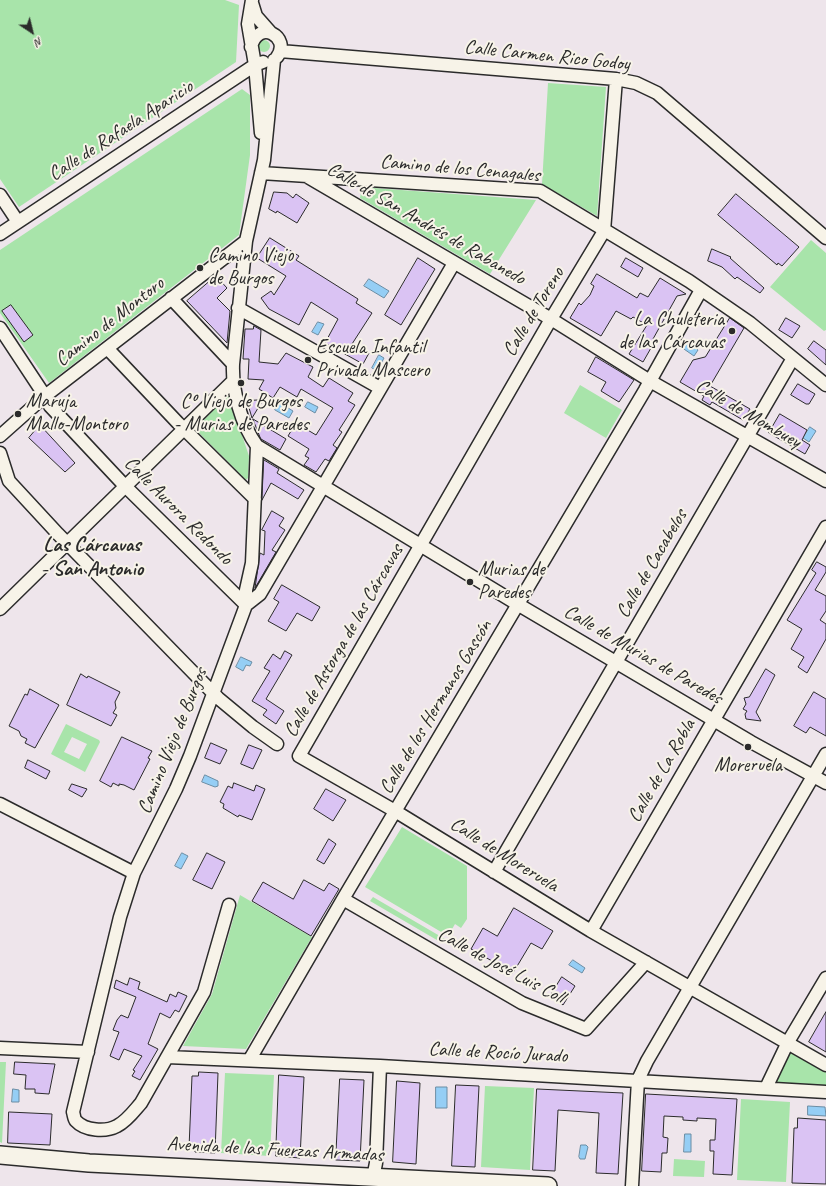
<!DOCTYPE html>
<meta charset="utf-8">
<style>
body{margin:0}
#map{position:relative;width:826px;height:1186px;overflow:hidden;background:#eee5eb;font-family:Caveat,sans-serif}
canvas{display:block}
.north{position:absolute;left:12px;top:12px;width:40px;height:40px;-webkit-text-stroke:3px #f7f3e8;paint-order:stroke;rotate:145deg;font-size:11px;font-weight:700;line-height:16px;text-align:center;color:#2b2b2b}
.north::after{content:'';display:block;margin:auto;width:14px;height:18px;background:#2b2b2b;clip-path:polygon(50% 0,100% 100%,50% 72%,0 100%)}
</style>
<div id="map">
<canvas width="826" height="1186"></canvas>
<div class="north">N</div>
</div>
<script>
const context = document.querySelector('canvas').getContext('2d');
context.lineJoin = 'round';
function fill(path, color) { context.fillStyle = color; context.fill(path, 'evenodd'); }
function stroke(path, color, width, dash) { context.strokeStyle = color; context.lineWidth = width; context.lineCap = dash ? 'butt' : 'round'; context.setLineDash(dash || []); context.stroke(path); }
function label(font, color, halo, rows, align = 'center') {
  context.font = font + ' Caveat,sans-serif'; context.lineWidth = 4; context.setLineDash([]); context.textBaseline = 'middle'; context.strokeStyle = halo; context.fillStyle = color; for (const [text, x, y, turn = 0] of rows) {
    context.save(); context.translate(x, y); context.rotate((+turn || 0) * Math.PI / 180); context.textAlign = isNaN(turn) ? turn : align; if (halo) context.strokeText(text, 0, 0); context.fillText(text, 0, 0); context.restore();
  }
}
fill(new Path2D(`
 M0 0H225L239 5 236 62 19 207 0 179Z
 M258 46a6 6 0 1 1 12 0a6 6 0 1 1-12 0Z
 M548 83 606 87 597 216 542 184Z
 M242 89 250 95V155L239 235 49 383 0 313V250Z
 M362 187 374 188 536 200 490 274 360 198Z
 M811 240 826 253V330L824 331 770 287Z
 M580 385 622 410 606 438 564 413Z
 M227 396H229L249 456 248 478 246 480 195 429Z
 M66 724 99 740 100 742 85 772 51 754ZM72 737 87 744 79 759 64 752Z
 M402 827 467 866V919L461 928 455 924 448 936 365 887Z
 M240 895 312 937 246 1049 183 1046 212 994Z
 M373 897 445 939 442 943 370 901Z
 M790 1051 826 1071V1086L778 1083 776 1079Z
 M0 1062H6L2 1143 0 1142Z
 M225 1073 274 1075 270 1156 221 1153Z
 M485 1086 534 1088 530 1170 481 1167Z
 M741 1099 790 1102 786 1182 737 1180Z
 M674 1159 705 1161 704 1177 673 1176Z`), '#a8e4aa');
const water = new Path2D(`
 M369 279 389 291 384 298 364 286Z
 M318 322 324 324 318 335 312 332Z
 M688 340 698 350 694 356 681 347 685 341Z
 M379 355 384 358 377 371 372 368Z
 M308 402 318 407 315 413 305 407Z
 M280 403 293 411 289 418 275 410Z
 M810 427 816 431 809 442 803 438Z
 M241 657 252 662 250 666 246 665 243 671 236 667Z
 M205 775 218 781V786L215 787 202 782Z
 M182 853 188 856 181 869 175 866Z
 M573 960 585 968 582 973 569 965Z
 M436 1087H447V1108H436Z
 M13 1089 19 1090V1102H12Z
 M808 1106 825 1107 826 1116 808 1115Z
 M685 1134H691V1152H684Z
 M581 1145H586L588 1147 585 1159H580L579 1157Z`);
fill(water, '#95cef5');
stroke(water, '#6b8da4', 1);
const building = new Path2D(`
 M274 192 287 193 293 198 296 194 309 203 297 223 277 211 276 213 269 209Z
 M736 194 799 247 782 266 778 263 777 265 718 215Z
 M270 238 299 256 296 260 358 299 356 303 372 313 352 344 369 353 363 364 325 343 338 319 311 302 299 325 269 309 261 298 271 291 274 295 286 276 257 258Z
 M712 249 731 257 730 258 764 288 760 293 737 277 735 279 722 267 708 261Z
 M418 258 435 269 401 325 385 315Z
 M626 258 643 268 638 277 621 267Z
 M597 274 637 298 640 293 648 297 660 278 686 294 677 296 653 339 655 341 643 362 629 354 647 325 633 317 631 319 616 311 601 336 570 318 579 303 581 305 590 295 594 286 591 284Z
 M216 276 227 288 217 298 230 311 227 343 187 301Z
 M11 305 33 335 24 342 2 311Z
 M730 318 744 328 710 386 750 409 743 420 712 402 710 405 702 400 704 396 680 382 693 360 705 357Z
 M786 318 800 326 792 338 779 330Z
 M254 326 261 330 259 362 278 364 286 353 313 367 308 377 323 387 329 378 353 393 348 401 355 405 339 430 342 432 333 445 337 448 329 461 325 459 316 472 304 465 309 458 305 456 309 449 288 436 296 423 316 435 333 408 301 389 297 397 280 387 273 398 259 389 264 380 248 379 249 359H243L245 329H253Z
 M814 341 826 350V365L808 349Z
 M596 357 634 380 619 402 601 391 606 382 588 372Z
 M798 384 815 394 809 404H806L791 395Z
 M263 400 252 418 247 401Z
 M780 414 807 430 802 440 810 445 805 454 769 433Z
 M253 419 286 439 280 450 261 439Z
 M40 425 75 463 65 472 29 438Z
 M264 460 279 469 277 473 304 490 298 499 271 483 262 500Z
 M272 511 284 518 279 526 285 530 272 550 276 552 255 588 260 553 264 555 265 531 262 530Z
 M817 562 826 567V572L815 590 826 596V611L820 620 826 624V639L807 673 798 667 804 657 791 649 802 629 787 620 816 573 812 570Z
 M282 585 320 607 312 621 297 613 286 631 268 621 279 602 274 599Z
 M285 651 292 655 266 699 284 711 276 724 263 715 267 710 252 701 270 671 264 668 273 654 280 659Z
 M766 669 775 675 756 712 761 721 746 719 745 714 747 711 743 709 746 704 744 698 749 697Z
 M81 674 87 678 88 676 120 692 115 702 116 708 113 713 117 715 111 726 67 705Z
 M30 689 59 705 35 748 25 743 27 739 21 736 19 731 9 726 25 694 27 695Z
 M814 692 826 699V736L810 727 806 733 794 726Z
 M122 737 152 751 148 758 150 759 134 790 124 785 119 784V786L113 783 111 787 100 781Z
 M211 743 227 750 220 764 205 758Z
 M249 745 262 750 253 769 241 764Z
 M28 760 50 771 46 779 25 768Z
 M234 783 254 791 256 785 265 789 252 820 239 815 238 817 223 808 224 804 220 802 228 786 232 788Z
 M72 784 87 789 82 797 69 790Z
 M326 789 346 800 333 821 314 809Z
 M329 839 336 844 324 864 317 860Z
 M207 853 225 862 212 889 193 880Z
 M304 880 324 891 329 883 339 889 311 936 252 901 263 882 293 899Z
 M514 908 553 931 542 949 531 943 513 973 471 949 483 928 497 936Z
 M562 977 575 986 563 1005 551 995Z
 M130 978 140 982 138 989 167 1002 170 994 176 997 178 992 187 996 179 1012 175 1010 170 1018 160 1013 148 1044 158 1049 140 1080 132 1076 135 1071 133 1070 142 1056 124 1049 119 1060 110 1056 119 1032 113 1030 117 1020 121 1015 128 1018 136 997 114 988 116 980 127 985Z
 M826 1012V1052L809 1042Z
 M15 1062 55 1064 49 1094 35 1093V1089H25L26 1075 14 1074Z
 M199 1072 218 1073 215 1153 195 1152V1149L189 1148 192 1076H198Z
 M279 1075 304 1077 300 1158 276 1156Z
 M340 1079 364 1080 360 1161 336 1160Z
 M397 1081 420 1083 416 1164 393 1162Z
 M456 1085 479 1086 475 1167 452 1166Z
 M537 1089 623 1093 618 1174 596 1173 599 1113 558 1110 555 1171 533 1170Z
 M646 1094 737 1099 732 1175 713 1174 714 1151H710V1140H715L716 1119 697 1118V1121L683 1120V1117L664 1116 663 1137 668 1138 667 1153H662L661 1172 642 1171Z
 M9 1112 52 1114 50 1145 8 1143Z
 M798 1118 826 1120V1184L792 1183 794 1128H797Z`);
fill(building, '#dac3f3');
stroke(building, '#2b2b2b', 1);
const street = new Path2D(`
 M252 0 248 24 255 65 261 133
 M252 3 256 16 271 33
 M251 47C258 18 292 37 277 57
 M280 51 616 79 636 83 657 93 826 238
 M274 60 264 160 246 241 233 364C232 391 241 424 257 446L519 605 751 742 826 783
 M616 79 604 231 551 319 299 756 395 811 591 931 826 1065
 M261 173 540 191 689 281 750 323 826 385
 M308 177 551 319 650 381 826 481
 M0 195 18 222
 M0 234 255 65 263 62
 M171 298 233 364
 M238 308 380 388
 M0 328 45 396 50 406 124 485 246 605
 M107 348 178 423 255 499
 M0 436 45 396 246 241
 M0 453 9 481 58 534 218 698 253 727 277 744
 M246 605 260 594 454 263
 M0 609 232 382
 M0 804 134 873
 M494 872 793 358
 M343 899 522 1003 586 1029 646 962
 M229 905 204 992 141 1103C134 1111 127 1121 117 1126 106 1132 85 1131 76 1121 74 1119 74 1115 73 1112L120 917 134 873 176 789 190 756 246 605V590L252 563 257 446
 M591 931 826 527
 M0 1048 88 1052
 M167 1057 380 1066 826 1092
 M250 1059 343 899 645 390 701 290
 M766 1088 788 1042 826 978
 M371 1177 374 1173 376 1163 380 1066
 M632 1186 638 1080 647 1061 826 754`);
const secondary = new Path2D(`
 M0 1155 89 1163 548 1186`);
stroke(street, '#2b2b2b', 15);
stroke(secondary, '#2b2b2b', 20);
stroke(street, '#f7f3e8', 12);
stroke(secondary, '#f7f3e8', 17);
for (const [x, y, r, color] of [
 [200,268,4,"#2b2b2b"],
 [732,331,4,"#2b2b2b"],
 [308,360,4,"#2b2b2b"],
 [241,383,4,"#2b2b2b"],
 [18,414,4,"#2b2b2b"],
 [470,582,4,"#2b2b2b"],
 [748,747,4,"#2b2b2b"]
]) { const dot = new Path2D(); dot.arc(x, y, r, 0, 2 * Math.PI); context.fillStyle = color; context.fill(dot); stroke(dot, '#f7f3e8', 1.5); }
label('20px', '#2b2b2b', '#f7f3e8', [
 ["Calle Carmen Rico Godoy",547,56,6],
 ["Calle de Rafaela Aparicio",121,131,-33],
 ["Camino de los Cenagales",460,169,5],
 ["Calle de San Andrés de Rabanedo",426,224,30],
 ["Calle de Toreno",534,312,-59],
 ["Camino de Montoro",110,322,-38],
 ["Calle de Mombuey",748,414,30],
 ["Calle Aurora Redondo",178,511,45],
 ["Calle de Cacabelos",652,564,-60],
 ["Calle de Astorga de las Cárcavas",344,641,-60],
 ["Calle de Murias de Paredes",643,655,30],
 ["Calle de los Hermanos Gascón",436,707,-59],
 ["Camino Viejo de Burgos",173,741,-68],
 ["Calle de La Robla",662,771,-60],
 ["Calle de Moreruela",504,855,32],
 ["Calle de José Luis Coll",501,966,28],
 ["Calle de Rocío Jurado",498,1053,3],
 ["Avenida de las Fuerzas Armadas",275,1150,3]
]);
label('20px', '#2b2b2b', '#f7f3e8', [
 ["Camino Viejo",208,256],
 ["de Burgos",208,279],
 ["La Chuleteria",724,320,"right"],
 ["de las Cárcavas",724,343,"right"],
 ["Escuela Infantil",316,348],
 ["Privada Mascero",316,371],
 ["Maruja",26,402],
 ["Mallo-Montoro",26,425],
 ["Cº Viejo de Burgos",241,402,"center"],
 ["- Murias de Paredes",241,425,"center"],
 ["Murias de",478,570],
 ["Paredes",478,593],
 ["Moreruela",748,766,"center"]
], 'left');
label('bold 21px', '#2b2b2b', '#f7f3e8', [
 ["Las Cárcavas",92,545],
 ["- San Antonio",92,569]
]);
</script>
